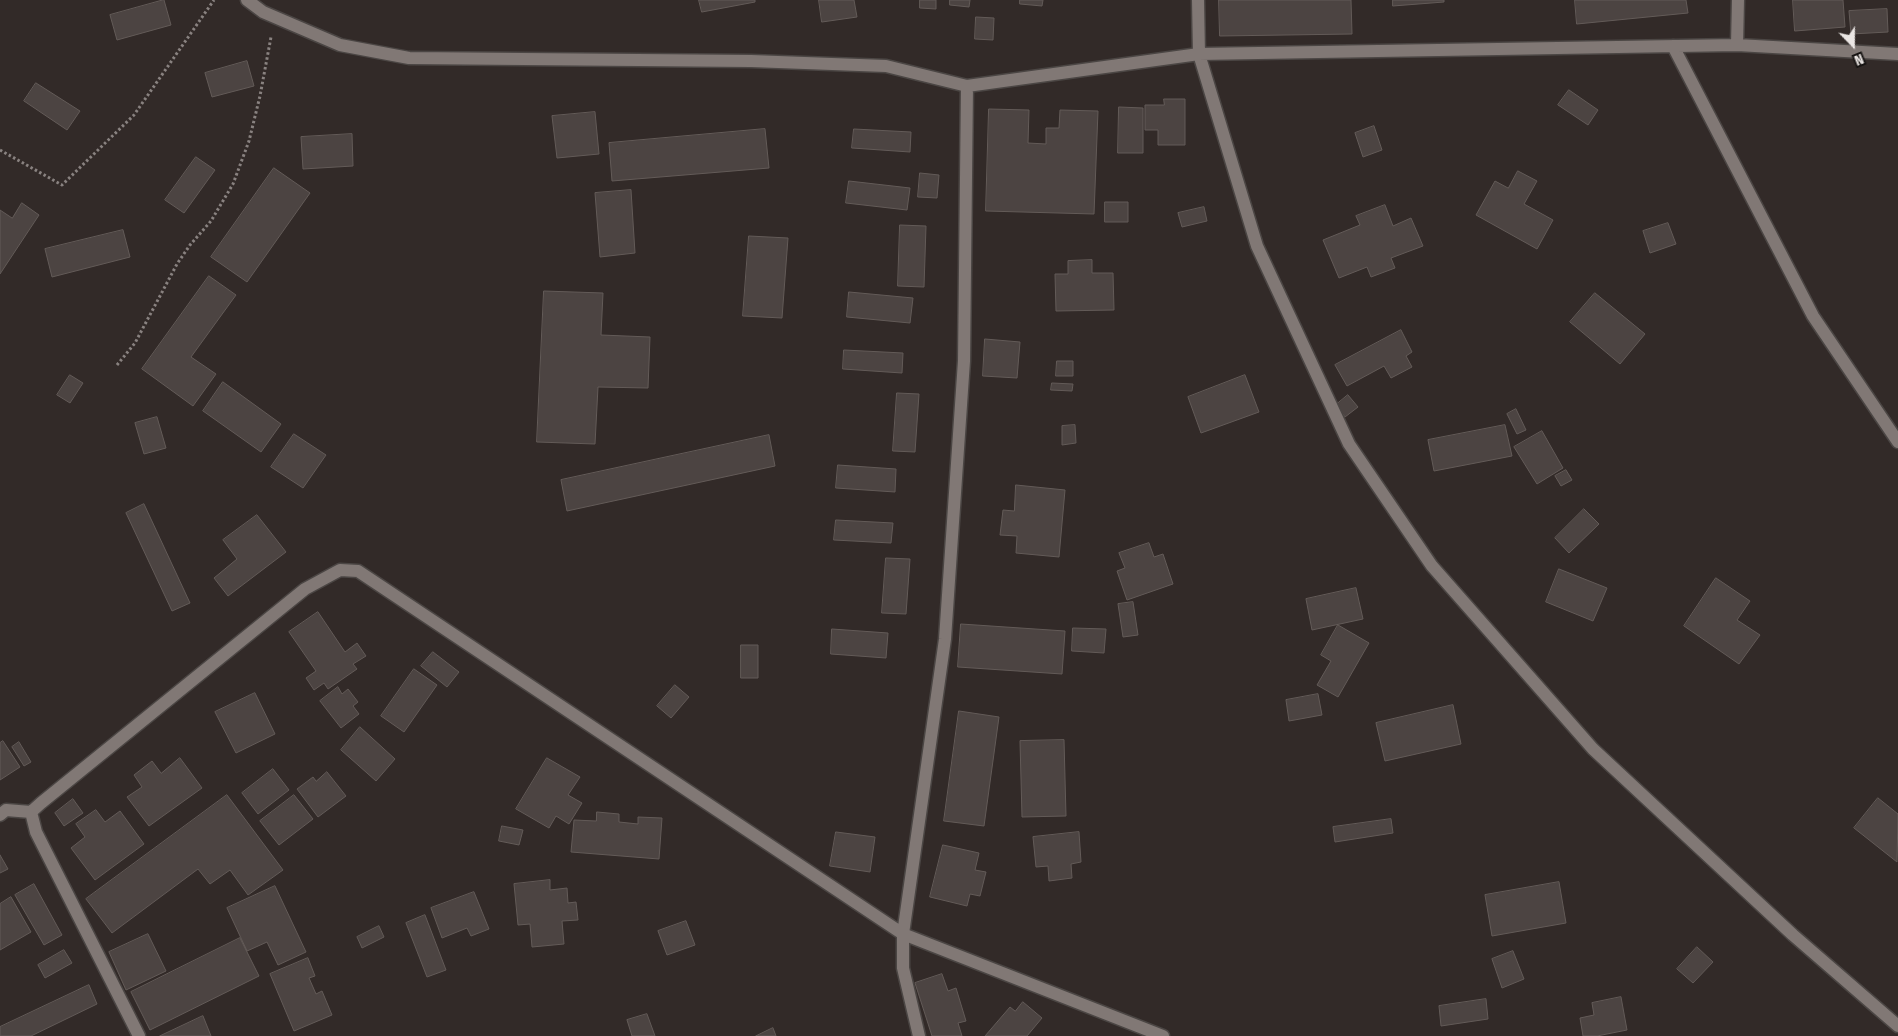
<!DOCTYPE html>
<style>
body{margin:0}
#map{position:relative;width:1898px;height:1036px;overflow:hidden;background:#322a28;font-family:"Fira Sans Condensed",sans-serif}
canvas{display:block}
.north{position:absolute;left:1828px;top:20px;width:50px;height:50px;-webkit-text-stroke:4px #171413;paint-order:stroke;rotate:158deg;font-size:14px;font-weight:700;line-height:20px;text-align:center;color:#ebe6e4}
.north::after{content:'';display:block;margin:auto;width:18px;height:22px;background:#ebe6e4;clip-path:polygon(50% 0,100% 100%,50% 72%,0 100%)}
</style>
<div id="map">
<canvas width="1898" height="1036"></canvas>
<div class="north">N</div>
</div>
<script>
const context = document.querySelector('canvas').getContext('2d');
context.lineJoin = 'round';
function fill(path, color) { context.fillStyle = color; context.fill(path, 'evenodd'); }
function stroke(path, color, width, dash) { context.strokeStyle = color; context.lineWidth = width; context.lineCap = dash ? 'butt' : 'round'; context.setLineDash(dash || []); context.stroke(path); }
const building = new Path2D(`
 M164 0 171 25 117 40 110 15Z
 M699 0H755V2L702 12Z
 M819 0H854L857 17 822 22Z
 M920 0H936V9L920 8Z
 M950 0H970L969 7 950 5Z
 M1020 0H1043L1042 6 1020 4Z
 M1219 0H1351L1352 34 1220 36Z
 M1393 0H1444V2L1393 6Z
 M1575 0H1686L1688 13 1577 24Z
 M1793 0H1843L1845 27 1795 31Z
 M1887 9 1888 32 1851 34 1849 11Z
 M976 17 994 18 993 40 975 39Z
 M247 61 254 86 212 97 205 73Z
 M36 83 80 111 67 130 24 101Z
 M1569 90 1598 110 1588 125 1558 105Z
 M1164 99H1185V145H1158V130H1145V105H1164Z
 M1119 107 1143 108V153H1118Z
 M989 109 1029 110 1028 143 1046 144V128H1059L1060 110 1098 111 1094 214 986 211Z
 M595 112 599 154 557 158 552 116Z
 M1374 126 1382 150 1363 157 1355 133Z
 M765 129 769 168 612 181 609 143Z
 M854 129 911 132 910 152 852 148Z
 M352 134 353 166 303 169 301 137Z
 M196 157 215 170 184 213 165 200Z
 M274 168 310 193 247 282 211 257Z
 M1518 171 1537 181 1524 204 1553 220 1537 249 1476 215 1495 181 1508 188Z
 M920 173 939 175 937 198 918 197Z
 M849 181 910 188 907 210 846 203Z
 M631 190 635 253 600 257 595 193Z
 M1105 202H1128V222H1105Z
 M22 203 39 215 0 274V210L12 218Z
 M1385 205 1393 226 1411 218 1423 246 1391 258 1395 268 1371 277 1367 267 1339 278 1323 240 1360 225 1356 216Z
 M1204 207 1207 221 1182 227 1178 213Z
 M1668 223 1676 244 1650 253 1643 231Z
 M900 225 926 226 924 287 898 286Z
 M123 230 130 257 52 277 45 249Z
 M749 236 788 238 782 318 743 316Z
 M1092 260V273H1113L1114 310 1056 311 1055 274H1068V261Z
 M209 276 236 295 191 357 216 374 193 406 142 369Z
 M544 291 603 293 601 335 650 337 648 388 598 387 595 444 537 442Z
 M849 292 913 298 910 323 847 317Z
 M1595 293 1645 334 1620 364 1570 322Z
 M1401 330 1412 352 1406 356 1412 367 1391 378 1384 366 1347 386 1335 365Z
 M985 339 1020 342 1017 378 983 376Z
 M844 350 903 353 902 373 843 369Z
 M1057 361H1073V376H1056Z
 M70 375 83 383 70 403 57 395Z
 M1245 375 1259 412 1201 433 1188 397Z
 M223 382 281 424 261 452 203 411Z
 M1052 383 1073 384 1072 391 1051 390Z
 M897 393 919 394 915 452 893 451Z
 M1348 395 1358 407 1345 417 1336 405Z
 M1516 409 1526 430 1517 434 1507 414Z
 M157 417 166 448 144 454 135 423Z
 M1075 425 1076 443 1062 445V426Z
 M1505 425 1512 456 1434 471 1428 440Z
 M1542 431 1563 468 1537 484 1514 447Z
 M294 434 326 455 303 488 271 467Z
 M769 435 775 466 567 511 561 480Z
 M838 465 896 469 895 492 836 488Z
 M1566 470 1572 480 1561 486 1555 476Z
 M1016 485 1065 490 1059 557 1016 553 1017 536 1000 535 1003 510 1014 511Z
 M144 504 190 603 172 611 126 513Z
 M1584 509 1599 524 1569 553 1555 538Z
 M257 515 286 552 228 596 214 578 237 559 223 540Z
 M836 520 893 523 891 543 834 540Z
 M1149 543 1154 557 1163 554 1173 584 1127 600 1117 571 1125 568 1119 553Z
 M886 558 910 559 906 614 882 613Z
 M1559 569 1607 588 1593 621 1546 602Z
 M1716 578 1750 601 1737 620 1760 635 1739 664 1684 626Z
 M1356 588 1363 619 1312 630 1306 599Z
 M1133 602 1138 635 1123 637 1118 604Z
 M318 612 345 652 357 643 366 656 353 664 357 669 328 689 324 683 314 690 306 678 316 671 289 632Z
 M961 624 1065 631 1062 674 958 667Z
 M1338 625 1369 643 1338 697 1317 685 1331 661 1321 655Z
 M1073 628 1106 629 1104 653 1072 651Z
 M832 629 888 633 886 658 831 654Z
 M741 645H758V678H741Z
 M433 652 459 672 447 687 421 666Z
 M414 669 437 685 404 732 381 716Z
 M675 685 689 697 671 718 657 706Z
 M338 687 342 694 348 689 358 702 353 706 359 714 341 728 320 701Z
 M255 693 275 734 236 753 215 712Z
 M1318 694 1322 715 1289 721 1286 700Z
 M1453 705 1461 744 1385 761 1376 723Z
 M959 711 999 717 984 826 944 821Z
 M360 727 395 759 376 781 341 750Z
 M1064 740 1066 816 1022 817 1020 741Z
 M3 741 20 767 0 780V743Z
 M19 742 31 762 24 766 12 747Z
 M180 758 202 788 149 826 127 797 142 787 134 775 152 761 161 773Z
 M547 758 580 777 568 795 582 803 569 824 556 816 549 828 516 809Z
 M273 769 289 790 258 814 242 793Z
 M327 772 346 796 318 817 297 789 313 777 316 781Z
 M227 795 283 870 248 895 230 870 210 884 198 869 112 933 86 899Z
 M294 795 313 819 279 845 260 821Z
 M1878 798 1898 814 1897 862 1854 828Z
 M73 799 83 813 64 826 55 813Z
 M96 810 105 822 120 811 144 844 95 880 71 848 85 837 76 824Z
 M597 812 619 814V822L638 824V817L662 818 659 859 571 852 574 820 596 821Z
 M1391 819 1393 833 1335 842 1333 827Z
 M502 826 523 830 519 845 499 841Z
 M836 832 875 837 870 872 830 866Z
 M1079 832 1081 862 1071 864 1072 878 1049 881 1048 866 1036 867 1033 837Z
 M943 845 979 853 975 870 986 872 980 896 970 894 967 906 930 897Z
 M0 855 8 869 0 873Z
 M550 880V890L567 888 568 903 576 902 578 920 562 921 564 944 532 947 530 924 518 925 514 884Z
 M1559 882 1566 923 1492 936 1485 895Z
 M34 884 62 935 44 945 15 895Z
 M275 886 306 952 278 965 267 942 247 951 227 908Z
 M474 892 489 929 471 936 467 928 442 938 431 908Z
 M11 897 31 932 0 950V904Z
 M425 915 446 970 427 977 406 923Z
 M686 921 695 945 667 955 658 931Z
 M379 926 384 937 362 948 357 937Z
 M148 934 166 971 126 990 109 952Z
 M240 938 259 976 150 1030 131 992Z
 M1697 947 1713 962 1693 983 1677 969Z
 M64 950 72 963 45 978 38 965Z
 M1513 951 1524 979 1502 988 1492 959Z
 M308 958 315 976 309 978 316 994 322 991 332 1015 294 1031 270 974Z
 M942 974 948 991 956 988 966 1021 958 1023 962 1036H932L915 983Z
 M89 985 97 1004 31 1036H0V1027Z
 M1621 997 1627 1030 1597 1036H1583L1580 1018 1594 1015 1592 1003Z
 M1486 999 1488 1019 1441 1026 1439 1006Z
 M1023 1002 1042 1018 1027 1036H985L1010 1007 1015 1011Z
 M647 1014 655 1036H632L627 1020Z
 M203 1016 211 1036H160Z
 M773 1028 776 1036H756Z`);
fill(building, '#4c4442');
stroke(building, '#635b58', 1);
const street = new Path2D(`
 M247 0 263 12 340 45 409 58 751 61 886 66 967 86 1199 54 1737 45 1898 54
 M1198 0 1199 54 1257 246 1349 444 1432 566 1593 749 1793 935 1898 1026
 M1737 45 1738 0
 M1673 46 1813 316 1898 442
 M31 812 41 803 305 589 340 570 358 571 903 934 1163 1036
 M31 812 36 832 139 1036
 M0 815 6 810 31 812
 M919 1036 903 968V934L945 639 964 361 967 86`);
stroke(street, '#4b4644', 15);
stroke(new Path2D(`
 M0 150 62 185 134 115 214 0
 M117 365 135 343 177 264 190 245 211 221 233 184 249 141 260 96 271 37`), '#898280', 3, [2.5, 2.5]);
stroke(street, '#817875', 12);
</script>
